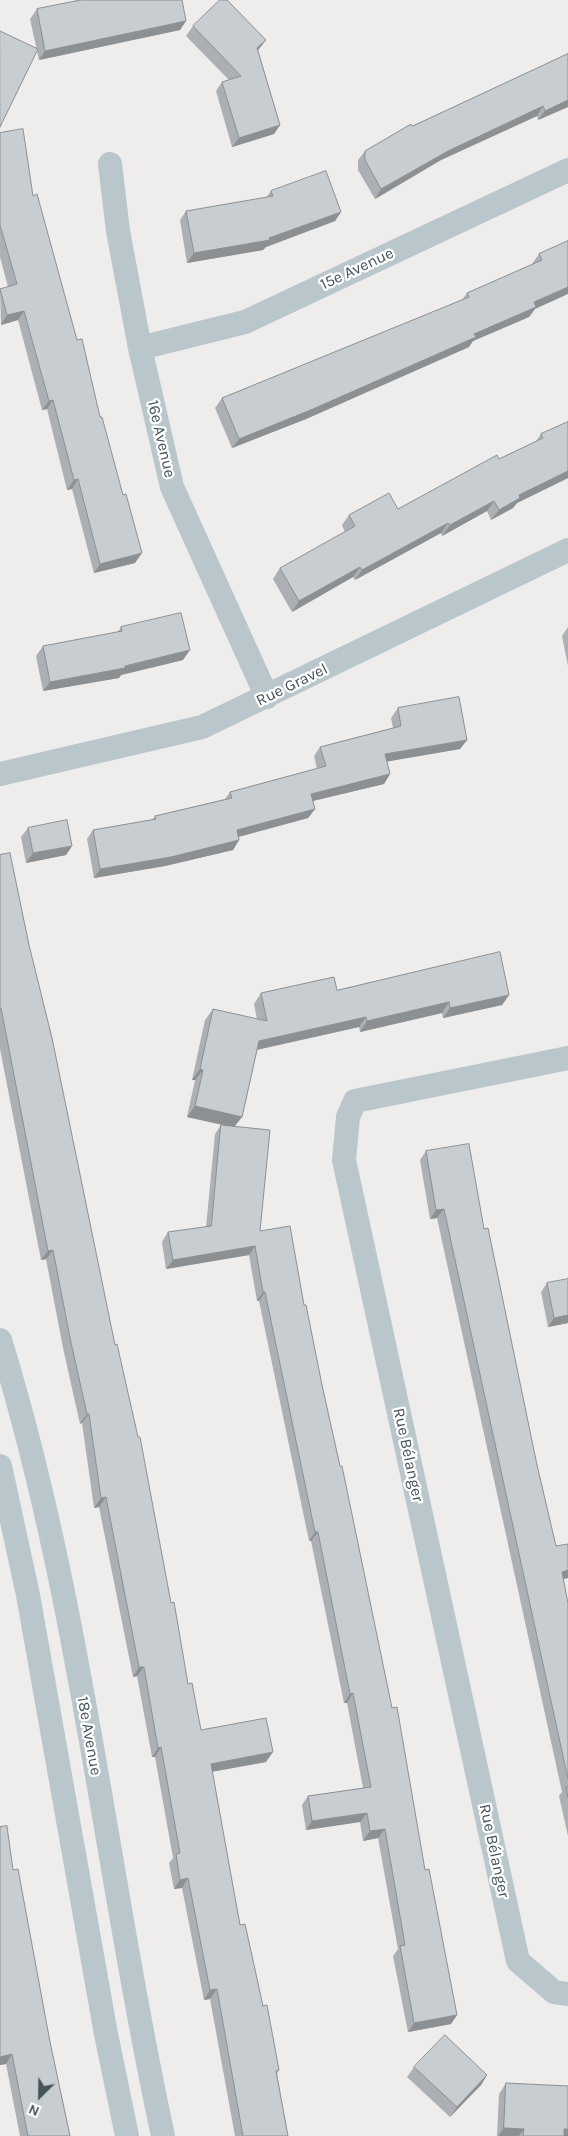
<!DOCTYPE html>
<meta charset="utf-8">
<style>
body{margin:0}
#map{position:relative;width:568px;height:2136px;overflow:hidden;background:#efecec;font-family:Karla,sans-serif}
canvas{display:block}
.north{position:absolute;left:15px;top:2071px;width:50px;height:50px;-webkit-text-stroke:4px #fff;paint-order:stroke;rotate:203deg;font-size:14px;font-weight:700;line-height:20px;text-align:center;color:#44535a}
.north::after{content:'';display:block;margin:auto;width:18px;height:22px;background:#44535a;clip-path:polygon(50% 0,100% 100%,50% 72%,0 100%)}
</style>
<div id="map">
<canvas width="568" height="2136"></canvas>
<div class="north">N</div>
</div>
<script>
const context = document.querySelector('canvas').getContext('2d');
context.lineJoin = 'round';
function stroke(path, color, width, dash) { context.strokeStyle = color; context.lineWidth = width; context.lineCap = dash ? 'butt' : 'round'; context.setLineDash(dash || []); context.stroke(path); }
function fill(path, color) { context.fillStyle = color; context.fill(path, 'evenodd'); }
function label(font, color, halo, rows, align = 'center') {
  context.font = font + ' Karla,sans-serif'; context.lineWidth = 4.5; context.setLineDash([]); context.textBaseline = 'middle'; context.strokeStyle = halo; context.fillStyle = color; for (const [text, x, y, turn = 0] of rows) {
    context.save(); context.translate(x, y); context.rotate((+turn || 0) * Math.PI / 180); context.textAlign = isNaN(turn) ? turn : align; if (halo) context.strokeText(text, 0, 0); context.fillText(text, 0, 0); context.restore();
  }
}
stroke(new Path2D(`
 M110 164 118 231 140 348 172 487 267 697
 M140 348 245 322 568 170
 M0 774 202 727 568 550
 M568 1058 355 1101 348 1117 344 1160 518 1961 554 1992 568 1994
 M0 1340C80 1599 106 1871 163 2136
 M0 1466 28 1595 106 2034 127 2136`), '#b9c6cc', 24);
fill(new Path2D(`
 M37 9 186 21 180 30 39 60 30 19Z
 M193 26 266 40 258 50 280 125 274 134 232 147 216 91 222 82 229 80 186 36Z
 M568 54V107L538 120 537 116 441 160 375 199 358 170V160L365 151 412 126Z
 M0 133 33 196 77 340 100 417 135 563 94 573 72 489 67 490 47 409 42 410 18 320 1 325 0 289 8 287 0 257Z
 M271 191 341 212 335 221 266 247 263 250 187 263 180 220 186 211 266 198Z
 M568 241 535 309 529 317 473 341 469 347 306 419 232 448 215 408 222 398 462 300 467 293 533 265 532 264 539 254Z
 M568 422V478L517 503 513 508 491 520 487 511 442 536 441 533 355 580 353 577 292 612 273 579 280 568 345 532 342 525 349 515 398 509 536 441 541 434Z
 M121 627 183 660 121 675 119 678 43 691 36 656 43 646 118 632Z
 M568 627V666L562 636Z
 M398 708 467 740 460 749 387 761 390 774 384 784 313 801 315 809 308 818 239 837V840L233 850 165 866 94 878 87 839 93 830 152 820 155 816 225 799 230 792 317 769 314 756 320 747 393 728 391 718Z
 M28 828 72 846 66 855 26 863 21 837Z
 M0 855 29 945 188 1684 201 1730 266 1762 212 1772 240 1925 263 2006 279 2070 277 2074 288 2136H235L210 1999 204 2000 182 1888 174 1889 169 1863 173 1858 155 1757H152L137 1676 133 1677 99 1507 94 1508 82 1423 80 1424 63 1348 46 1259 41 1260 0 1049Z
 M337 990 509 995 502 1005 443 1018 442 1013 360 1032 359 1027 257 1050 242 1117 235 1126 260 1231 304 1305 322 1385 425 1870 457 2015 451 2024 408 2032 393 1956 398 1949 378 1838 363 1841 360 1822 306 1830 302 1805 308 1796 363 1788 347 1703H344L311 1541H309L259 1301H257L249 1255 166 1269 162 1242 168 1232 206 1227 215 1134 221 1125 226 1126 187 1117 195 1080H192L205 1020 213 1009 257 1019 254 1004 261 993Z
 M426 1151 484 1229 537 1465 556 1546 568 1570V1578L563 1579 568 1603V1836L559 1796 562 1792 437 1218 430 1219 420 1160Z
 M547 1283 568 1323 548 1327 541 1292Z
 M0 1827 13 1870 70 2136H20L6 2064 0 2065Z
 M414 2067 487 2075 481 2085 450 2117 407 2077Z
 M506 2083 568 2136H497L499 2094Z`), '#acb0b4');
fill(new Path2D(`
 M186 21 180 30 39 60 45 51Z
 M266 40 259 49 251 57 257 48Z
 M568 100V107L538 120 545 111Z
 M543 106 537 116 441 160 375 199 381 189 448 151Z
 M280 125 274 134 232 147 239 138Z
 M341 212 335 221 266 247 263 250 187 263 194 253 269 238Z
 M568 287V294L535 309 529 317 473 341 469 347 306 419 232 448 239 439 474 334 534 302Z
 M24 311 18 320 1 325 7 315Z
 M53 400 47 409 42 410 49 401Z
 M568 471V478L517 503 513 508 491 520 499 510 519 495Z
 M78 479 72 489 67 490 74 480Z
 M494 501 487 511 442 536 450 525Z
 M448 523 441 533 355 580 362 570Z
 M142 553 135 563 94 573 100 564Z
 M360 567 353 577 292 612 299 601Z
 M190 650 183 660 121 675 119 678 43 691 50 682 125 666Z
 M467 740 460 749 379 763 385 754Z
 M390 774 384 784 304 803 311 794Z
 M315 809 308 818 230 839 237 830Z
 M239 840 233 850 165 866 94 878 100 869Z
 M72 846 66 855 26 863 33 853Z
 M509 995 502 1005 443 1018 450 1008Z
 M449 1002 442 1013 360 1032 367 1021Z
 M366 1017 359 1027 251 1051 259 1041Z
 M200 1069 203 1070 195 1080H192Z
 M195 1106 242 1117 234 1127 187 1117Z
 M444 1209 437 1218 430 1219 436 1210Z
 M255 1246 249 1255 166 1269 173 1260Z
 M53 1250 46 1259 41 1260 48 1251Z
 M263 1292H265L259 1301H257Z
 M568 1315V1323L548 1327 554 1318Z
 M87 1414H89L82 1423 80 1424Z
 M106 1497 99 1507 94 1508 101 1498Z
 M315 1532H318L311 1541H309Z
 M568 1570V1578L555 1581 562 1572Z
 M139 1667H144L137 1676 133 1677Z
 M353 1693 347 1703H344L350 1694Z
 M161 1747 155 1757H152L158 1748Z
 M273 1752 266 1762 204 1773 211 1764Z
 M367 1813 360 1822 306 1830 312 1821Z
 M385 1829 378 1838 363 1841 370 1831Z
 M188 1878 182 1888 174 1889 180 1880Z
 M217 1989 210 1999 204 2000 210 1990Z
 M457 2015 451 2024 408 2032 414 2023Z
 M12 2054 6 2064 0 2065V2057Z
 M487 2075 481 2085 450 2117 457 2107Z
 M504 2128 524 2129 519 2136H498Z
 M564 2129H568V2136H559Z`), '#8c9092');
const building = new Path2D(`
 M81 0H182L186 21 45 51 37 9Z
 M220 0H227L266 40 257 48 280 125 239 138 222 82 241 76 193 26Z
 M0 31 38 49 0 127Z
 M568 54V100L545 111 543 106 448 151 381 189 365 160V151L411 124 412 126Z
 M23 129 33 196 37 194 77 340 82 339 100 417H102L123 495 126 494 142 553 100 564 78 479 74 480 53 400 49 401 24 311 7 315 0 289 17 284 0 225V133Z
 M326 171 341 212 269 238 270 240 194 253 186 211 273 196 271 191Z
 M568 241V287L534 302 536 307 474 334 476 337 313 409 239 439 222 398 469 297 467 293 542 260 539 254Z
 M568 422V471L519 495 520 498 499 510 494 501 450 525 448 523 362 570 360 567 299 601 280 568 355 526 349 515 389 493 398 509 497 455 499 459 543 438 541 434Z
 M181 613 190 650 125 666V668L50 682 43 646 122 631 121 627Z
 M459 697 467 740 385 754 390 774 311 794 315 809 237 830 239 840 171 857 100 869 93 830 156 819 155 816 232 798 230 792 326 766 320 747 401 726 398 708Z
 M67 820 72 846 33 853 28 828Z
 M10 853 29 945 52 1038 115 1345 117 1344 138 1437H140L171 1603 174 1602 188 1684 192 1683 201 1730 266 1718 273 1752 211 1764 240 1925 245 1924 263 2006 267 2005 279 2070 276 2071 288 2136H243L217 1989 210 1990 188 1878 180 1880 176 1854 180 1853 161 1747 158 1748 144 1667H139L106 1497 101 1498 89 1414H87L70 1338 53 1250 48 1251 1 1008 0 1009V855Z
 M500 952 509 995 450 1008 449 1002 367 1021 366 1017 259 1041 242 1117 195 1106 203 1070 200 1069 213 1009 267 1021 261 993 334 977 337 990Z
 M221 1125 270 1130 260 1231 290 1226 304 1305H306L322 1385 340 1466H342L392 1708 397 1707 425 1870 429 1869 457 2015 414 2023 400 1946 405 1945 385 1829 370 1831 367 1813 312 1821 308 1796 371 1787 353 1693 350 1694 318 1532H315L265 1292H263L255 1246 173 1260 168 1232 211 1226Z
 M469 1144 484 1229 488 1228 537 1465 556 1546 568 1544V1570L562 1572 568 1603V1779L444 1209 436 1210 426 1151Z
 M568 1279V1315L554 1318 547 1283Z
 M566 1787H568V1797Z
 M7 1826 13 1870 18 1869 50 2042 70 2136H28L12 2054 0 2057V1827Z
 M445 2035 487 2075 457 2107 414 2067Z
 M506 2083 568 2086V2129H564V2136H523L524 2129 504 2128Z`);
fill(building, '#c8cdd1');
stroke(building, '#8c9092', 1);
label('16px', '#44535a', '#fff', [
 ["15e Avenue",357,269,-25],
 ["16e Avenue",161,439,77],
 ["Rue Gravel",292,685,-26],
 ["Rue Bélanger",408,1455,78],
 ["18e Avenue",89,1736,80],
 ["Rue Bélanger",494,1851,78]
]);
</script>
